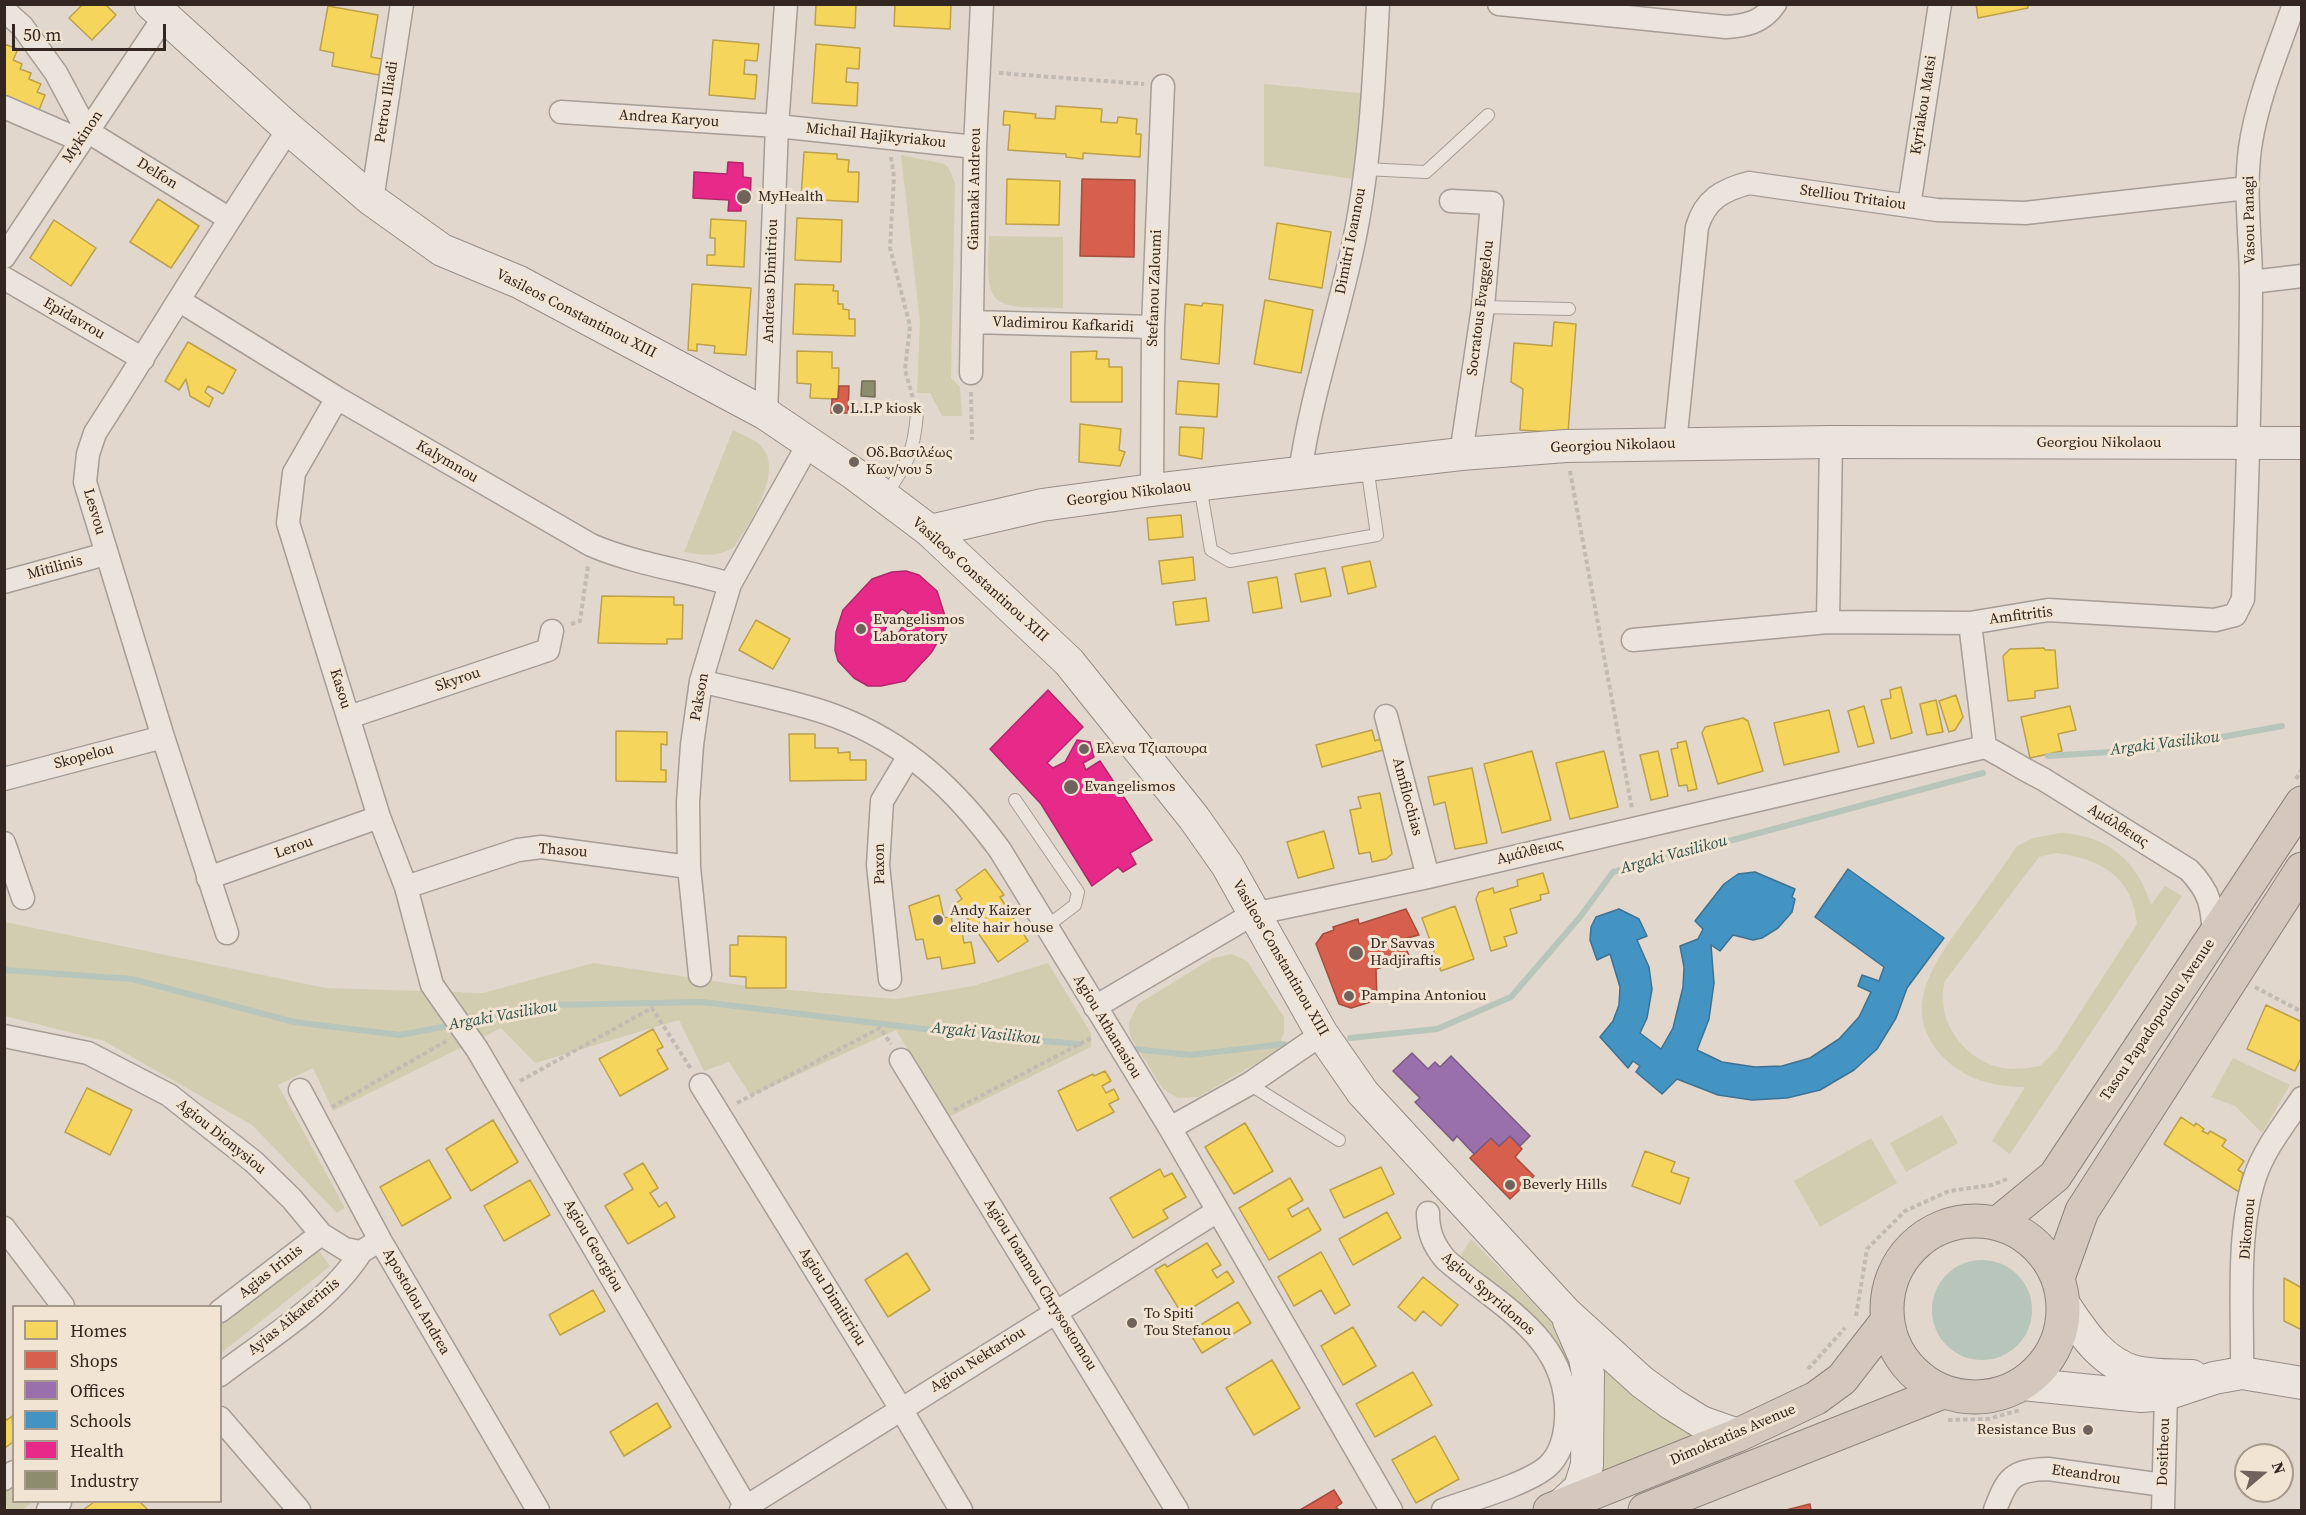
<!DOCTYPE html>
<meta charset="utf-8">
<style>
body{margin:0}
#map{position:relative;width:2306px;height:1515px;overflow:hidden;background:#e1d7cc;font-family:"Source Serif 4",serif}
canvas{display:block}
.frame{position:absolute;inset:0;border:6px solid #33251f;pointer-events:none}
.legend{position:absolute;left:12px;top:1305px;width:210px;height:198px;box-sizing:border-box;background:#f2e4d2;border:2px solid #a6988a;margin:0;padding:8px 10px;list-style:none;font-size:18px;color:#33251f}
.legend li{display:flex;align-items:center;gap:12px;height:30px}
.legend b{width:30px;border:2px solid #a6988a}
.north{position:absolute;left:2234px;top:1443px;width:60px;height:60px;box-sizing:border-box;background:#f2e4d2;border:2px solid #a6988a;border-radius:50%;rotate:71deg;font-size:16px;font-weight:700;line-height:24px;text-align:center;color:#33251f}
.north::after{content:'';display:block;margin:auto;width:21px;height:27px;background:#70635c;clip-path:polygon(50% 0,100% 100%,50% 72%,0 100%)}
.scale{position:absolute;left:12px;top:24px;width:154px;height:27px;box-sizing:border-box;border:3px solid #33251f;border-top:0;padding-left:8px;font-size:18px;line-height:21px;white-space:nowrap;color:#33251f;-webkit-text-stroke:4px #f2e4d2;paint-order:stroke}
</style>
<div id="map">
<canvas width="2306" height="1515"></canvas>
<div class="frame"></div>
<ul class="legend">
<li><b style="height:16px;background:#f6d55c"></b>Homes</li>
<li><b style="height:16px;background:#d6604d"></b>Shops</li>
<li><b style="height:16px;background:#9970ab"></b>Offices</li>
<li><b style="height:16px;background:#4393c3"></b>Schools</li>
<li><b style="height:16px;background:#e7298a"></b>Health</li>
<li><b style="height:16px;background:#8c8c6e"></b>Industry</li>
</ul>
<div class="north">N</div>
<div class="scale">50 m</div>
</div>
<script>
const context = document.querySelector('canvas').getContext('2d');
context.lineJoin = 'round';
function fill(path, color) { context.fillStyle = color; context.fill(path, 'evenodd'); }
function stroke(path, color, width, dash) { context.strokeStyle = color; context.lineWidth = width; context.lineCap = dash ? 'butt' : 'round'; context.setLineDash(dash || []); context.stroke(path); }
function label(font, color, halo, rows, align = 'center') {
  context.font = font + ' "Source Serif 4",serif'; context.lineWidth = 6; context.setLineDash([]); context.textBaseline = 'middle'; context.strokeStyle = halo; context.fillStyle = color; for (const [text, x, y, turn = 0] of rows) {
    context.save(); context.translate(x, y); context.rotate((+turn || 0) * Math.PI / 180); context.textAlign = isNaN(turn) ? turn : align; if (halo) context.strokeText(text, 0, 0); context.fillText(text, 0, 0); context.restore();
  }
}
fill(new Path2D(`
 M1264 84 1369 94 1353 179 1264 166Z
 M901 155 944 164 949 168 955 184 951 378 960 387 962 416H942L930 393H917L920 322Z
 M989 236 1063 237V308C991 307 985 311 989 236Z
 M733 430C742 435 755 439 761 446 785 470 749 525 734 547 717 558 703 555 684 552Z
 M2061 833C2108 835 2138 862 2151 905L2165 886 2182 896 2010 1154 1992 1141 2025 1087C1994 1087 1964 1079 1942 1056 1897 1007 1938 958 1967 917 1984 893 2001 870 2017 846L2033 838ZM2056 853C2100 859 2132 875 2137 924L2056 1050 2040 1066C2028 1068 2015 1070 2003 1068 1964 1061 1934 1019 1945 981L2039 857Z
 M5 922 326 988 483 993 593 963 754 987 896 999 973 986 1048 963 1091 1033V1047L949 1117 896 1030 751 1096 729 1062 704 1071 679 1020 535 1063 501 1028 333 1111 313 1068 278 1085 345 1208 337 1213 252 1125 104 1041 5 1016Z
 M1232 954 1247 961 1284 1017V1033L1277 1051 1198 1097 1178 1098 1163 1089 1130 1036 1129 1022 1138 1004 1213 958Z
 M2233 1058 2290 1085 2262 1133 2235 1106 2211 1097Z
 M1942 1115 1958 1143 1906 1172 1890 1143Z
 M1871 1138 1897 1183 1820 1227 1794 1181Z
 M1471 1239 1539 1309 1641 1392 1705 1434 1541 1507 1566 1475 1573 1454 1572 1388 1461 1260 1462 1253Z
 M311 1240 330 1266 221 1353V1312Z
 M13 1477 14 1502H33L22 1510H5V1484Z`), '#d2cdb0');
fill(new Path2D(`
 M1932 1310a50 50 0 1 1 100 0a50 50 0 1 1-100 0Z`), '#b7c5ba');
const homes = new Path2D(`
 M83 4H105L116 15 92 40 69 18Z
 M816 4H856L855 28 815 25Z
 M895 4H951L950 29 894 26Z
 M1976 4H2028V8L1978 18Z
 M328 6 378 15 371 57 382 59 379 75 332 66 334 53 320 50Z
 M713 40 759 44 757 61 745 60 744 74 757 75 755 99 709 95Z
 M4 44 18 49 13 60 22 64 20 69 31 73 29 79 41 84 37 92 45 95 39 110 4 95Z
 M816 44 860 48 859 69 847 68 846 82 858 83 857 106 812 103Z
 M1056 106 1102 109 1101 122 1117 123 1118 117 1137 119 1136 134H1141L1140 157 1083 153V159L1066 157V154L1008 150 1010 125H1003L1004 111 1036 114 1035 118 1055 119Z
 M804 152 837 154V159L849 160 848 172H859L858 202 801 199Z
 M1007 179 1060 181 1059 225 1006 224Z
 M158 199 199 226 171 268 130 242Z
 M797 218 842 220 841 262 795 260Z
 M711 219 746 221 744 267 707 265V255H715V238H710Z
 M54 220 96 248 71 286 30 258Z
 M1277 223 1331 232 1322 288 1269 279Z
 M692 284 751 288 746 355 714 353 715 346 697 344V351L688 350Z
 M795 284 834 285 833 291H838V304H843V309L849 310V319H855V336L793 334Z
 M1265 300 1313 310 1301 373 1254 364Z
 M1203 303 1223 305 1219 364 1181 359 1185 304 1202 306Z
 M1554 322 1576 324 1568 433 1520 430 1523 389 1511 382 1514 343 1552 346Z
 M188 342 236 370 223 394 208 386 205 392 213 398 209 407 190 396 186 379 179 390 165 381Z
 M797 351 832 352V368H839L838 399 810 398 811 384 797 383Z
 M1097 351 1096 359H1109V367H1122V402H1071V352Z
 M1178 381 1219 384 1217 417 1176 414Z
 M1080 424 1121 429 1119 450 1125 452 1120 466 1079 462Z
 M1180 427 1204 428 1202 459 1179 455Z
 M1181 515 1183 537 1149 540 1147 518Z
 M1193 557 1195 580 1162 584 1159 561Z
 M1370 561 1376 587 1348 594 1342 567Z
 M1325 568 1331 596 1301 602 1295 574Z
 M1277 577 1282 608 1253 613 1248 582Z
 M602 596 674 597V605H683L682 639H667V644L598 643Z
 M1206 598 1209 621 1176 625 1173 602Z
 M756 620 790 639 773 669 739 650Z
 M2044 648 2045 650H2055L2058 688 2035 691V698L2008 701 2003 656 2010 649Z
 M1901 687 1912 733 1891 739 1881 700 1891 698 1890 690Z
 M1956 695 1963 717 1955 730 1949 732 1939 701Z
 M1936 700 1943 732 1927 735 1920 704Z
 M1864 706 1874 743 1858 747 1848 711Z
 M2070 706 2076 730 2058 734 2062 751 2030 758 2021 717Z
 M1829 710 1839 752 1784 765 1774 723Z
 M1743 718 1748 721 1763 771 1718 784 1702 733 1705 727Z
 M1372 730 1375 741 1380 739 1383 750 1322 767 1316 745Z
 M616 731 667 732V745L661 744V770H666V782L616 781Z
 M789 734H815V748H838V753L850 752V760H866V780L790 781Z
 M1686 741 1697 789 1688 791 1687 785 1679 786 1671 749 1678 748 1677 743Z
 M1532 751 1551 820 1502 833 1484 764Z
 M1604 751 1618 807 1570 819 1556 763Z
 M1658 751 1668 796 1651 800 1640 755Z
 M1472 768 1487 843 1455 849 1445 802 1434 805 1428 777Z
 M1380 793 1392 854 1386 859 1372 862 1370 852 1359 854 1350 810 1361 808 1358 797Z
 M1324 831 1334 868 1298 878 1287 842Z
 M985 869 1004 895 1000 897 1005 905 974 927 956 903 962 899 956 890Z
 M1543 873 1549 893 1540 895 1541 900 1510 909 1517 933 1504 937 1507 946 1491 951 1476 899 1479 892 1493 888 1494 893 1518 886 1517 880Z
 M939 895 944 918 951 916 954 933 962 932 964 943 971 942 975 963 942 969 940 957 927 959 923 939 916 940 909 906Z
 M1005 905 1028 941 998 962 974 927Z
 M1455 906 1474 959 1441 971 1422 918Z
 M738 936 786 937V988H746V977L730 976V945H738Z
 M2266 1005 2302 1022V1056L2295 1071 2247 1049Z
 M653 1029 663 1047 657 1050 668 1069 620 1096 599 1059Z
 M1105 1071 1111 1081 1102 1086 1106 1093 1114 1089 1119 1099 1109 1104 1114 1112 1077 1131 1058 1091 1093 1074 1094 1076Z
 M87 1088 132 1110 110 1155 65 1132Z
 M2181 1117 2194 1126 2196 1123 2204 1129 2202 1131 2208 1134 2210 1131 2226 1140 2222 1146 2244 1161 2238 1170 2243 1173 2239 1192 2164 1144Z
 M493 1120 518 1162 471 1191 446 1149Z
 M1245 1123 1273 1171 1234 1194 1205 1147Z
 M1645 1151 1675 1162 1671 1172 1689 1178 1680 1204 1632 1186Z
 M429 1160 451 1198 402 1226 380 1187Z
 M643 1163 658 1188 650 1193 659 1207 666 1202 675 1217 628 1244 605 1206 633 1189 624 1174Z
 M1381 1167 1394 1194 1344 1218 1330 1190Z
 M1160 1169 1164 1177 1172 1173 1186 1197 1163 1210 1168 1218 1133 1238 1110 1198Z
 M1290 1178 1303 1200 1288 1209 1292 1217 1308 1208 1321 1230 1269 1260 1239 1208Z
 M530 1180 550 1215 504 1241 484 1206Z
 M1387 1212 1401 1238 1353 1265 1339 1239Z
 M1207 1243 1221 1265 1212 1270 1217 1278 1227 1271 1234 1282 1182 1314 1155 1270 1165 1264 1167 1267Z
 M1321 1252 1350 1305 1335 1314 1321 1290 1294 1306 1278 1277Z
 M907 1253 930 1290 888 1317 865 1280Z
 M1423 1277 1458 1305 1441 1326 1423 1311 1415 1321 1398 1307Z
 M2284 1278 2302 1288V1330L2284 1321Z
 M593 1290 605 1311 560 1335 549 1315Z
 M1238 1302 1251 1323 1202 1353 1189 1332Z
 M1353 1327 1376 1366 1343 1385 1321 1346Z
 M1272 1360 1300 1408 1254 1435 1226 1388Z
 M1413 1372 1432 1405 1375 1437 1356 1404Z
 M657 1403 671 1427 624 1456 610 1432Z
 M12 1416 14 1441 4 1449V1417L7 1420Z
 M1435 1436 1459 1479 1416 1503 1392 1460Z
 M94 1502H140L148 1510H83Z`);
fill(homes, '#f6d55c');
stroke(homes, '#bca04a', 1.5);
const shops = new Path2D(`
 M1082 179 1135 180 1134 257 1080 256Z
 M839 386H849L848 413H831L832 399H838Z
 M1406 909 1419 935 1403 939 1410 959 1376 969 1377 1000 1351 1008 1339 1004 1316 944 1323 934 1334 930 1333 927 1358 919 1359 924Z
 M1510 1136 1522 1149 1515 1157 1534 1176 1510 1199 1470 1158 1491 1138 1499 1146Z
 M1334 1490 1342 1503 1336 1507 1339 1510H1300Z
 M1810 1504 1811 1510H1786Z`);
fill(shops, '#d6604d');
stroke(shops, '#a54e3f', 1.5);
const offices = new Path2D(`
 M1412 1053 1428 1069 1435 1062 1440 1067 1451 1056 1530 1136 1520 1146 1510 1136 1499 1146 1491 1138 1474 1154 1457 1136 1453 1141 1415 1102 1420 1098 1393 1071Z`);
fill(offices, '#9970ab');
stroke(offices, '#7a5a81', 1.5);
const schools = new Path2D(`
 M1848 869 1944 938 1907 988 1896 1018 1877 1049 1854 1070 1820 1090 1787 1098 1752 1100 1718 1095 1677 1079 1662 1094 1636 1072 1640 1066 1633 1061 1628 1068 1600 1037 1613 1021 1619 1005 1620 987 1610 954 1597 960 1590 940 1591 927 1596 917 1619 909 1639 919 1647 936 1637 940 1649 967 1652 989 1647 1018 1640 1033 1661 1049 1673 1028 1683 987 1684 967 1680 946 1698 939 1703 929 1695 921 1724 884 1738 874 1755 872 1795 889 1792 897 1795 899 1792 912 1778 928 1762 938 1753 940 1733 935 1720 951 1711 945 1714 983 1709 1019 1697 1050 1722 1062 1755 1067 1782 1066 1810 1058 1839 1039 1859 1017 1871 992 1858 986 1862 975 1879 981 1884 967 1815 917Z`);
fill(schools, '#4393c3');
stroke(schools, '#3e7292', 1.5);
const health = new Path2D(`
 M728 162 743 163V177L751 178 750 202H741V211H728L729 200 693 198 694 172 727 174Z
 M906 571 919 575 937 591 945 616 943 633 931 653 905 681 881 686H868L854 678 838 661 835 650 836 632 843 610 872 579 892 572ZM902 609 908 613 904 624 896 637 884 642 883 636 888 622Z
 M1048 690 1083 727 1047 763 1053 768 1065 762 1077 740 1090 742 1094 757 1083 763 1086 770 1100 761 1152 840 1130 853 1136 864 1123 872 1118 867 1092 886 1041 804 990 749Z`);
fill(health, '#e7298a');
stroke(health, '#b1286a', 1.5);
const industry = new Path2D(`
 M862 381H875V397L861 396Z`);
fill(industry, '#8c8c6e');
stroke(industry, '#716d56', 1.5);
stroke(new Path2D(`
 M2048 756 2157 749 2282 726
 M4 970 132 979 294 1022 400 1035 453 1025
 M466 1022 554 1005 702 1002 974 1035 1079 1044
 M1350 1038 1437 1029 1511 997 1580 917 1613 872 1983 773
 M1134 1049 1190 1055 1284 1044`), '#b7c5ba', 6);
const lane = new Path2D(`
 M1364 169 1426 172 1488 115
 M1483 307 1569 309
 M1200 486 1211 550 1230 561 1377 535 1367 466
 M885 496C907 463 914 454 917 413
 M1015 800 1078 892 1075 905 1046 927
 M1249 1084 1339 1140`);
const street = new Path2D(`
 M1499 4 1726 27C1746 26 1763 22 1775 4
 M4 10 22 26 56 73 87 131 228 218
 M4 107 80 140
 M561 112 777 126 975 147
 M372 200 402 4
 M1451 201 1492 203 1483 307 1461 454
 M1909 206 1940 4
 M4 257 164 17
 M4 278 143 359
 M2251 282 2302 276
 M180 301 337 398 591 545C635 564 684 570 730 584
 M973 322 1153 327
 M971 373 975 147 982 4
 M337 398 294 473 288 523 379 817 406 887 432 985 477 1049 748 1510
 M766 414 777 126 786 4
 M1675 444 1697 227C1705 200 1722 190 1749 183L1937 210 2025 213 2247 188
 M1300 473C1311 394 1338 319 1354 241 1370 164 1374 83 1378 4
 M1152 490 1153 327 1163 86
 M4 582 106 554
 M1828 622 1831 442
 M1970 623 1985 747
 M1633 640 1828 622 1970 623 2048 610 2215 620 2235 615 2243 599C2247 494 2251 389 2251 284 2251 239 2244 194 2250 148 2257 99 2278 51 2294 4
 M701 681C743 692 796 701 835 716 907 743 956 790 1000 850L1170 1128 1391 1510
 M1386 716 1428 877
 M349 717 548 650 552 631
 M4 779 163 737
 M4 843 23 898
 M208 878 379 817
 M406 887 518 850 541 847 689 867
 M227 933 163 737 85 482 88 454 95 433C160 332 221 229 289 129
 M700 975 689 867 688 802 692 745 701 681 730 584 809 443
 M890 979 878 865 882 801 909 756
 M1095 1007 1253 914 1428 877 1985 747C2005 757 2022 769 2043 779L2189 870C2210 892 2212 905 2214 935
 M4 1036 88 1053 169 1095 254 1162 292 1199 321 1234 345 1249 361 1252 380 1240
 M901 1060 1177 1510
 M701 1085 901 1409 961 1510
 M300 1090 380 1240 538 1510
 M1170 1128 1249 1084 1322 1034
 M1428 1213C1428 1232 1433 1244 1445 1259 1498 1306 1571 1337 1566 1420 1565 1436 1561 1454 1548 1466 1528 1484 1470 1500 1443 1510
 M4 1228 63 1306
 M220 1311 321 1234
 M2242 1373C2243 1313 2236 1233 2255 1177 2264 1149 2286 1122 2302 1098
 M220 1375C267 1339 330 1302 361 1252
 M220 1418 299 1510
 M4 1479 14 1472
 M48 1510 60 1502
 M741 1510 1216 1212
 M1995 1510C2007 1478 2012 1470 2048 1469L2163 1485
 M2163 1510 2166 1394`);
const secondary = new Path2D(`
 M151 4 289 129 372 200 442 250 519 282 766 414 853 473 930 531 1069 662 1194 818 1227 865 1322 1034 1363 1093 1566 1313 1642 1382 1672 1404 1701 1422 1738 1435
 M930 531 1042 505 1152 490 1461 454 1566 446 1831 442 2302 443
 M2063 1303C2081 1330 2102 1364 2136 1372 2154 1376 2174 1375 2192 1376
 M2023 1384 2141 1396 2166 1394 2214 1378 2242 1373 2302 1383
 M1559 1507 1580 1488 1587 1465 1588 1374 1585 1358 1569 1321`);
const highway = new Path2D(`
 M1887 1309a88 88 0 1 1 176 0a88 88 0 1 1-176 0Z
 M1998 1223 2055 1176 2302 803
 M2058 1278 2082 1211 2302 869
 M1550 1510 1738 1435 1816 1398 1842 1379 1887 1321
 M1645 1510 1943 1392`);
stroke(lane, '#a69d95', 14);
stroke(street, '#a69d95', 25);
stroke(secondary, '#968d85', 34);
stroke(highway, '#8c837c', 35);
stroke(new Path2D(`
 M999 73 1144 84
 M891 157 894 177 890 248 910 326 905 370 913 398
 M971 392 972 440
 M1570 471 1632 809
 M571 624 580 621 588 566
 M2296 779 2302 769
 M2255 987 2302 1012
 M520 1081 652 1008 691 1069
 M737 1103 880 1028 891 1044
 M332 1107 448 1040
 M954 1110 1091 1038
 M1856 1316 1867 1249 1905 1211 1949 1191 1992 1185 2007 1179
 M1808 1369 1845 1328
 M1948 1420 1988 1419 2020 1410`), '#c2bbb4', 4, [4.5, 3]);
stroke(lane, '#eae4dd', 12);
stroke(street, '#eae4dd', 22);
stroke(secondary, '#eae4dd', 32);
stroke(highway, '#d4c8bd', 33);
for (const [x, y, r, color] of [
 [744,197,8,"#70635c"],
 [838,409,6,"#70635c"],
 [854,462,6,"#70635c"],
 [861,629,6,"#70635c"],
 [1084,749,6,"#70635c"],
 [1071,787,8,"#70635c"],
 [938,920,6,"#70635c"],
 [1356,953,8,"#70635c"],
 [1349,996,6,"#70635c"],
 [1510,1185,6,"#70635c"],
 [1132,1323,6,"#70635c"],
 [2088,1430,6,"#70635c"]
]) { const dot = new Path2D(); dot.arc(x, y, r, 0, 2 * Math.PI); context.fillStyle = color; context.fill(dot); stroke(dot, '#f2e4d2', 2); }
label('15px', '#33251f', '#f2e4d2', [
 ["Petrou Iliadi",387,102,-81],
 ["Kyriakou Matsi",1924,105,-81],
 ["Andrea Karyou",669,119,4],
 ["Michail Hajikyriakou",876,136,6],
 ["Mykinon",83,137,-56],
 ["Delfon",157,174,32],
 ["Giannaki Andreou",975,189,-89],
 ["Stelliou Tritaiou",1853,198,8],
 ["Vasou Panagi",2250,220,-91],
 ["Dimitri Ioannou",1351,241,-79],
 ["Andreas Dimitriou",771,281,-88],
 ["Stefanou Zaloumi",1155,288,-88],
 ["Socratous Evaggelou",1481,308,-83],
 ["Vasileos Constantinou XIII",576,314,27],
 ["Epidavrou",74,319,30],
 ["Vladimirou Kafkaridi",1063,325,2],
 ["Georgiou Nikolaou",2099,443],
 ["Georgiou Nikolaou",1613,446,-2],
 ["Kalymnou",447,462,30],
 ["Georgiou Nikolaou",1129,494,-7],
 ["Lesvou",94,512,74],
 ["Mitilinis",55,568,-15],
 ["Vasileos Constantinou XIII",980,580,42],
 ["Amfitritis",2021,616,-7],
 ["Skyrou",458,680,-19],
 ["Kasou",340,689,73],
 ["Pakson",700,697,-80],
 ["Skopelou",84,757,-15],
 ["Amfilochias",1407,797,75],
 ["Αμάλθειας",2118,826,32],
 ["Lerou",294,848,-20],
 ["Thasou",563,851,4],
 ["Αμάλθειας",1530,852,-14],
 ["Paxon",880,864,-91],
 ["Vasileos Constantinou XIII",1280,958,60],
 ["Tasou Papadopoulou Avenue",2158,1020,-56],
 ["Agiou Athanasiou",1107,1027,59],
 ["Agiou Dionysiou",221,1137,39],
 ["Dikomou",2248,1229,-85],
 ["Agiou Georgiou",593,1246,60],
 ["Agias Irinis",271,1272,-38],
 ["Agiou Ioannou Chrysostomou",1040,1285,58],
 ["Agiou Spyridonos",1488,1294,41],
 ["Agiou Dimitiriou",832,1297,58],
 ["Apostolou Andrea",416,1302,60],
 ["Ayias Aikaterinis",294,1317,-39],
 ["Agiou Nektariou",978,1360,-32],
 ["Dimokratias Avenue",1733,1435,-23],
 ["Dositheou",2164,1452,-88],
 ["Eteandrou",2086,1475,8]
]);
label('15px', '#33251f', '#f2e4d2', [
 ["MyHealth",758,197],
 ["L.I.P kiosk",850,409],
 ["Οδ.Βασιλέως",866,453],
 ["Κων/νου 5",866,470],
 ["Evangelismos",873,620],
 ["Laboratory",873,637],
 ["Ελενα Τζιαπουρα",1096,749],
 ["Evangelismos",1084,787],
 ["Andy Kaizer",950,911],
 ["elite hair house",950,928],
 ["Dr Savvas",1370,944],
 ["Hadjiraftis",1370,961],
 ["Pampina Antoniou",1361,996],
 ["Beverly Hills",1522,1185],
 ["To Spiti",1144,1314],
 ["Tou Stefanou",1144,1331],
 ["Resistance Bus",2076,1430,"right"]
], 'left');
label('italic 16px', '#2f524a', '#f2e4d2', [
 ["Argaki Vasilikou",2165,744,-7],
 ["Argaki Vasilikou",1674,855,-15],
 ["Argaki Vasilikou",503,1016,-10],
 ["Argaki Vasilikou",986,1034,6]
]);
</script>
